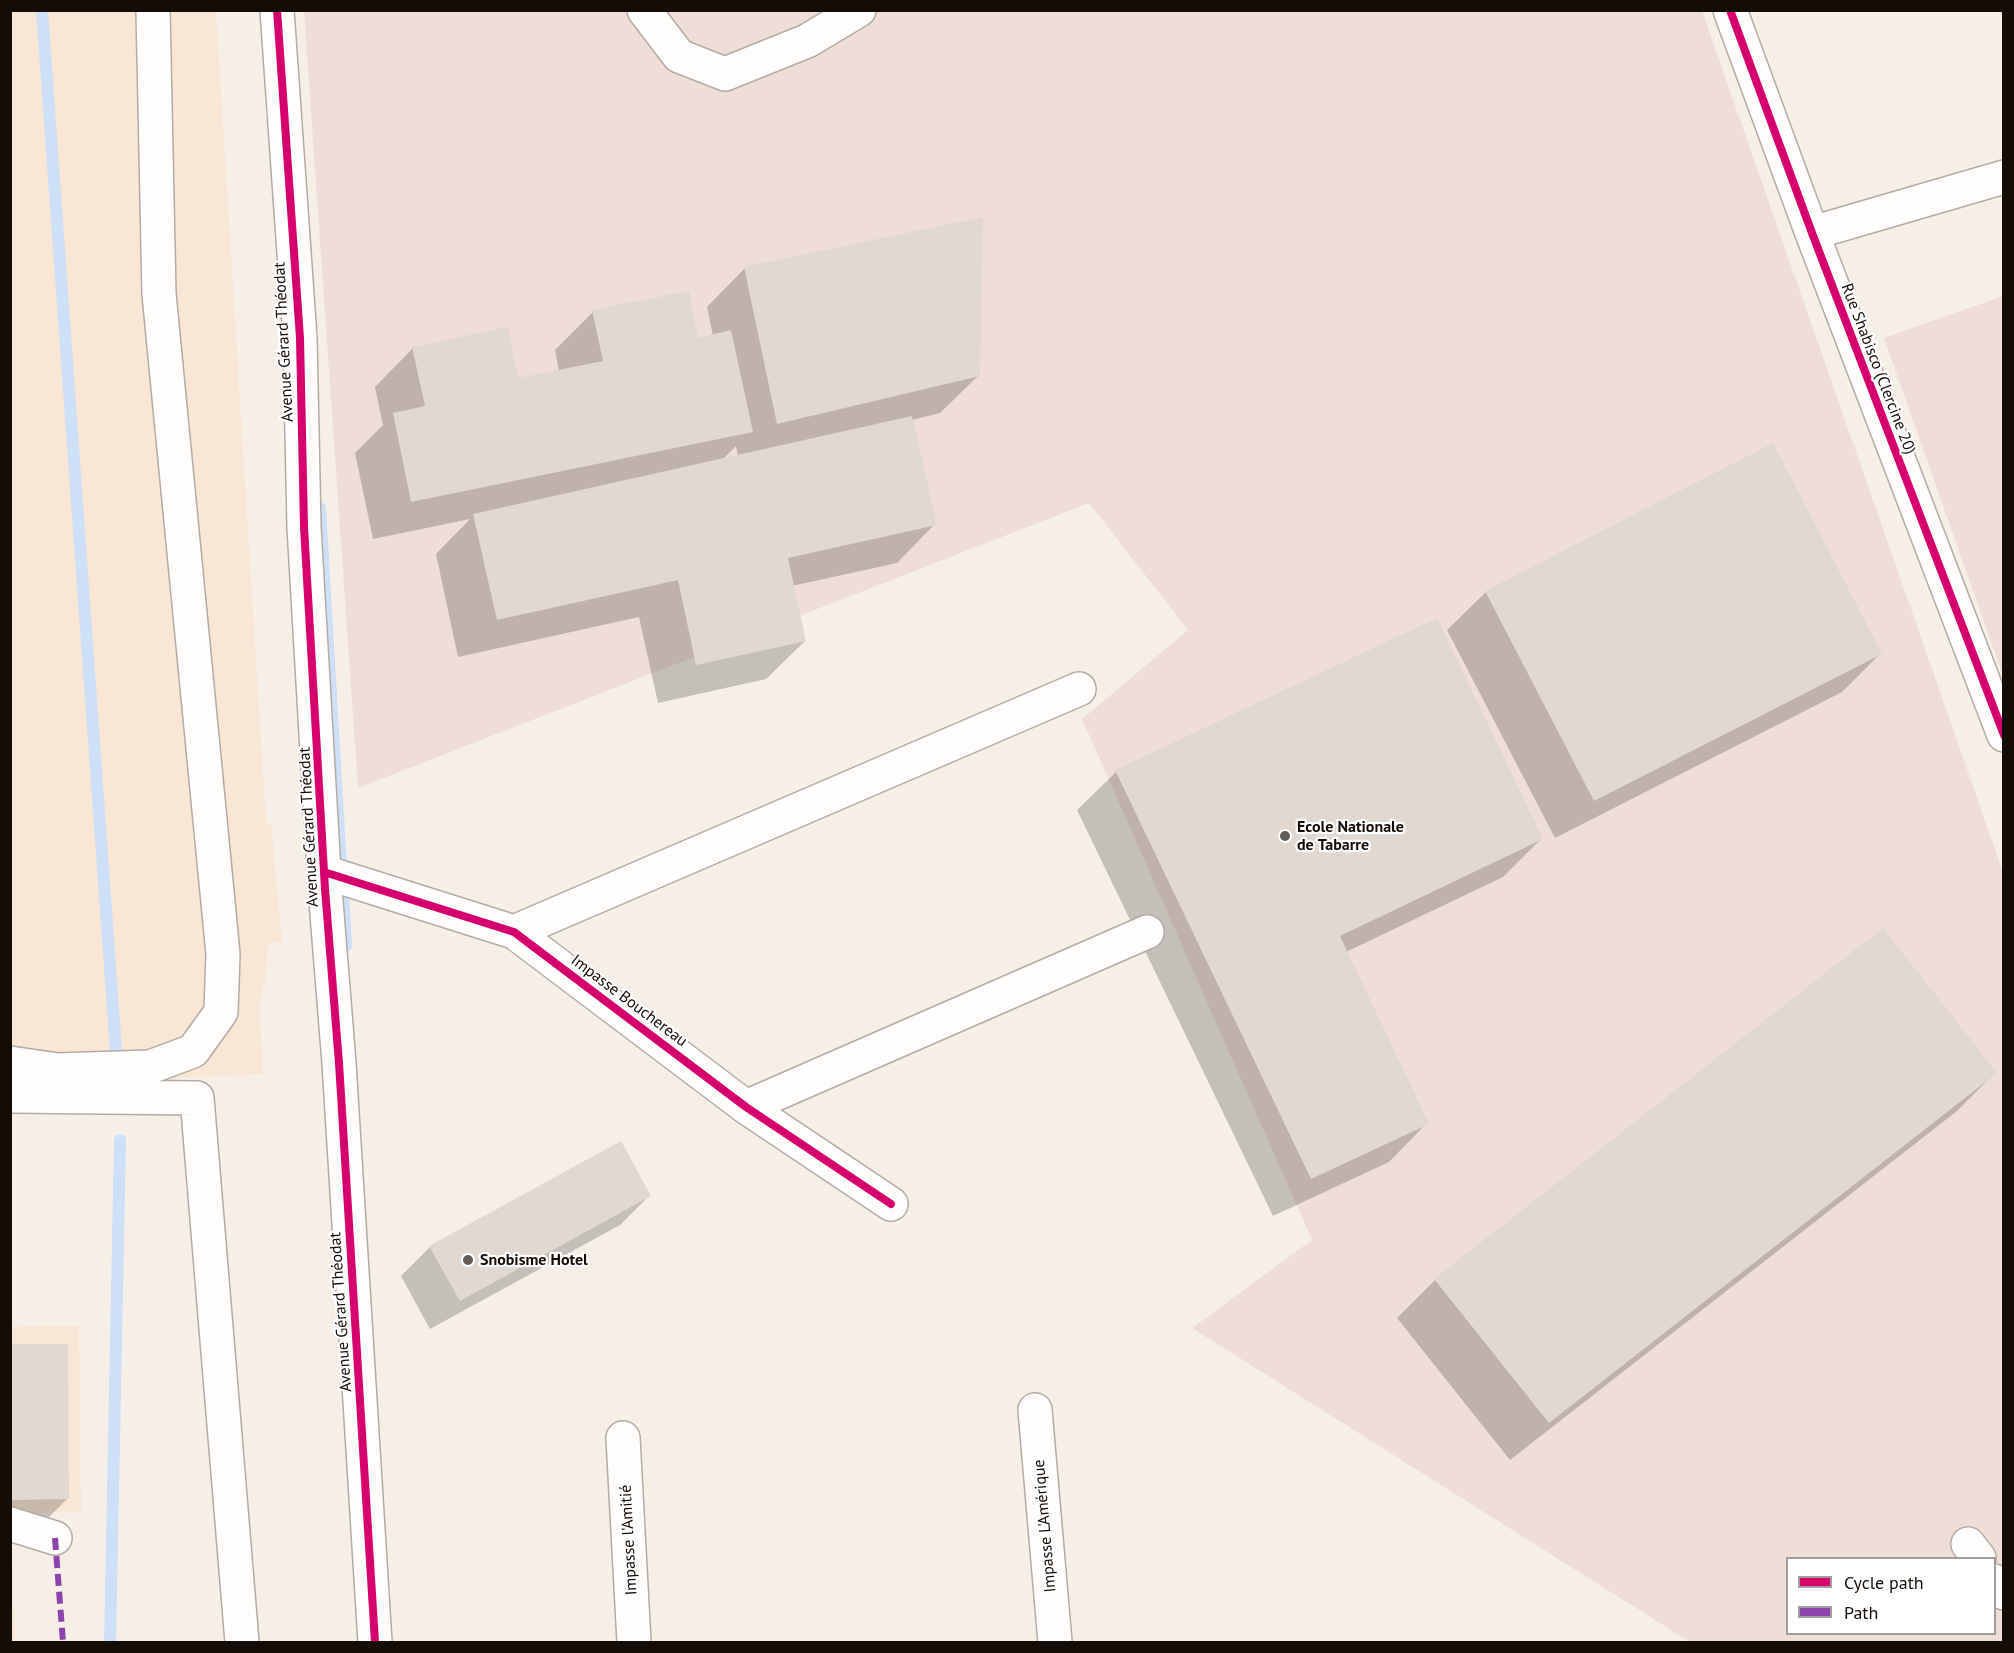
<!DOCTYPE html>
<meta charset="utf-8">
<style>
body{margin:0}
#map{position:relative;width:2014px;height:1653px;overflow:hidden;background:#f6efe8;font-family:"PT Sans",sans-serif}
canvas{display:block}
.frame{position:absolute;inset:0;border:12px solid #140c06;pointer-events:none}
.legend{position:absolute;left:1786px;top:1557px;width:210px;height:78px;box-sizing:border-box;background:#fff;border:2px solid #a19e9b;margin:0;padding:8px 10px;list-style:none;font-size:18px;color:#140c06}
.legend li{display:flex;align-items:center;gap:12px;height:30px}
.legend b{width:30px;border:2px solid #a19e9b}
</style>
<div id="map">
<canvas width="2014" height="1653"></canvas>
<div class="frame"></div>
<ul class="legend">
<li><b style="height:8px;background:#d6006c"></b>Cycle path</li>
<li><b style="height:8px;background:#8e44ad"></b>Path</li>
</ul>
</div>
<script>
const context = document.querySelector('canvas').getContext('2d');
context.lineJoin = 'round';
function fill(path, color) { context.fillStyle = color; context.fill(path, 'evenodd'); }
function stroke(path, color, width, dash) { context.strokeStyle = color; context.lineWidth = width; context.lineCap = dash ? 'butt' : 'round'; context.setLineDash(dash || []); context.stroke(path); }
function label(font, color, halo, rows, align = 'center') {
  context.font = font + ' "PT Sans",sans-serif'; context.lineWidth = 4.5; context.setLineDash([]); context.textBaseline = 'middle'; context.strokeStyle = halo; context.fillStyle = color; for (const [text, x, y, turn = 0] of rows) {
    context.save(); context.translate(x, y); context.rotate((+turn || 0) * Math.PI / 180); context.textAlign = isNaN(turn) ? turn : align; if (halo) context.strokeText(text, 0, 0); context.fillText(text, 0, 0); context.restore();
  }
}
fill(new Path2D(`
 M11 11H216L266 824H271L282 942 268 943 266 976 259 1004 263 1074 68 1083 11 1082Z
 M79 1326 81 1511 11 1514 15 1642H10V1327Z`), '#f9e6d4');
fill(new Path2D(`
 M304 11H1702L2003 872V1642H1690L1192 1328 1312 1240 1082 719 1188 630 1089 503 358 788ZM1788 1558H1994V1634H1788Z
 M2003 296H2004L2003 676 1884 338Z`), '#efded8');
fill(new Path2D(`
 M745 268 979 375 940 413 912 420 935 524 897 563 792 586 805 641 766 679 658 703 639 617 458 657 436 554 470 519 373 539 355 453 383 425 375 387 413 348 517 379 559 371 555 350 593 312 697 339 713 336 707 307ZM736 446 738 457 722 460Z
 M1486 592 1881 653 1842 692 1555 838 1447 630Z
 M1436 620 1541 839 1503 877 1346 952 1427 1123 1389 1162 1273 1216 1077 810 1116 772Z
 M1995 1073 1957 1111 1510 1460 1397 1318 1435 1280Z
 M649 1196 620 1225 430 1329 401 1276 430 1247Z
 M10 1346 68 1498 38 1528H10Z`), '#0003');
stroke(new Path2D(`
 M42 10 117 1065
 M320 508 341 867
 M343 891 346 946
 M110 1642 120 1140`), '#cde0f7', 12);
fill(new Path2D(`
 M983 217 980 376 777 424 744 267Z
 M689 291 698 338 731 330 753 432 411 502 393 413 425 406 412 347 508 327 518 378 603 361 592 310Z
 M912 416 937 525 788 558 806 641 696 665 678 580 497 620 473 514Z
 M1773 443 1882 654 1594 801 1485 591Z
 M1437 618 1543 839 1340 936 1429 1124 1311 1179 1115 770Z
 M1883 928 1997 1073 1549 1423 1434 1279Z
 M621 1141 651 1196 460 1301 429 1246Z
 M10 1344H68L69 1499 10 1500Z`), '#e0d8d1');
const minor = new Path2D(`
 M277 10 300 338 304 527 325 889 339 1063 375 1642
 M644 10 679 56 725 74 807 41 859 10
 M1730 10 1812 233 2004 735
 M1812 233 2004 177
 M324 872 514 932 746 1107 891 1204
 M514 932 1079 689
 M10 1063 58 1070 150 1067 193 1051 221 1012 223 954 159 294 153 10
 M10 1096 197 1098 242 1642
 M746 1107 1147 932
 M1035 1410 1055 1642
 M623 1438 634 1642
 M10 1524 55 1538
 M1968 1544 1979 1558
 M1994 1581 2004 1593`);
stroke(minor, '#b3aca5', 36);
stroke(minor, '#fefdfc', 33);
stroke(new Path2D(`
 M55 1538 63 1642`), '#8e44ad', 6, [12, 6]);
stroke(new Path2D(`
 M277 10 300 338 304 527 325 889 339 1063 375 1642
 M1730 10 1812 233 2004 735
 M324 872 514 932 746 1107 891 1204`), '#d6006c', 8);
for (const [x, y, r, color] of [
 [1285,836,6,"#635b55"],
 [468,1260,6,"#635b55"]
]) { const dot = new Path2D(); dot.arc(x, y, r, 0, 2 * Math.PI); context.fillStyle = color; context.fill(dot); stroke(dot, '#fff', 2); }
label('16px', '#140c06', '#fff', [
 ["Avenue Gérard Théodat",284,342,-93],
 ["Rue Shabisco (Clercine 20)",1878,369,69],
 ["Avenue Gérard Théodat",309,827,-93],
 ["Impasse Bouchereau",629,1001,37],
 ["Avenue Gérard Théodat",341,1312,-94],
 ["Impasse L'Amérique",1045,1526,-95],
 ["Impasse l'Amitié",629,1540,-93]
]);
label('bold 16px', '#140c06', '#fff', [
 ["Ecole Nationale",1297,827],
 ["de Tabarre",1297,845],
 ["Snobisme Hotel",480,1260]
], 'left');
</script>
